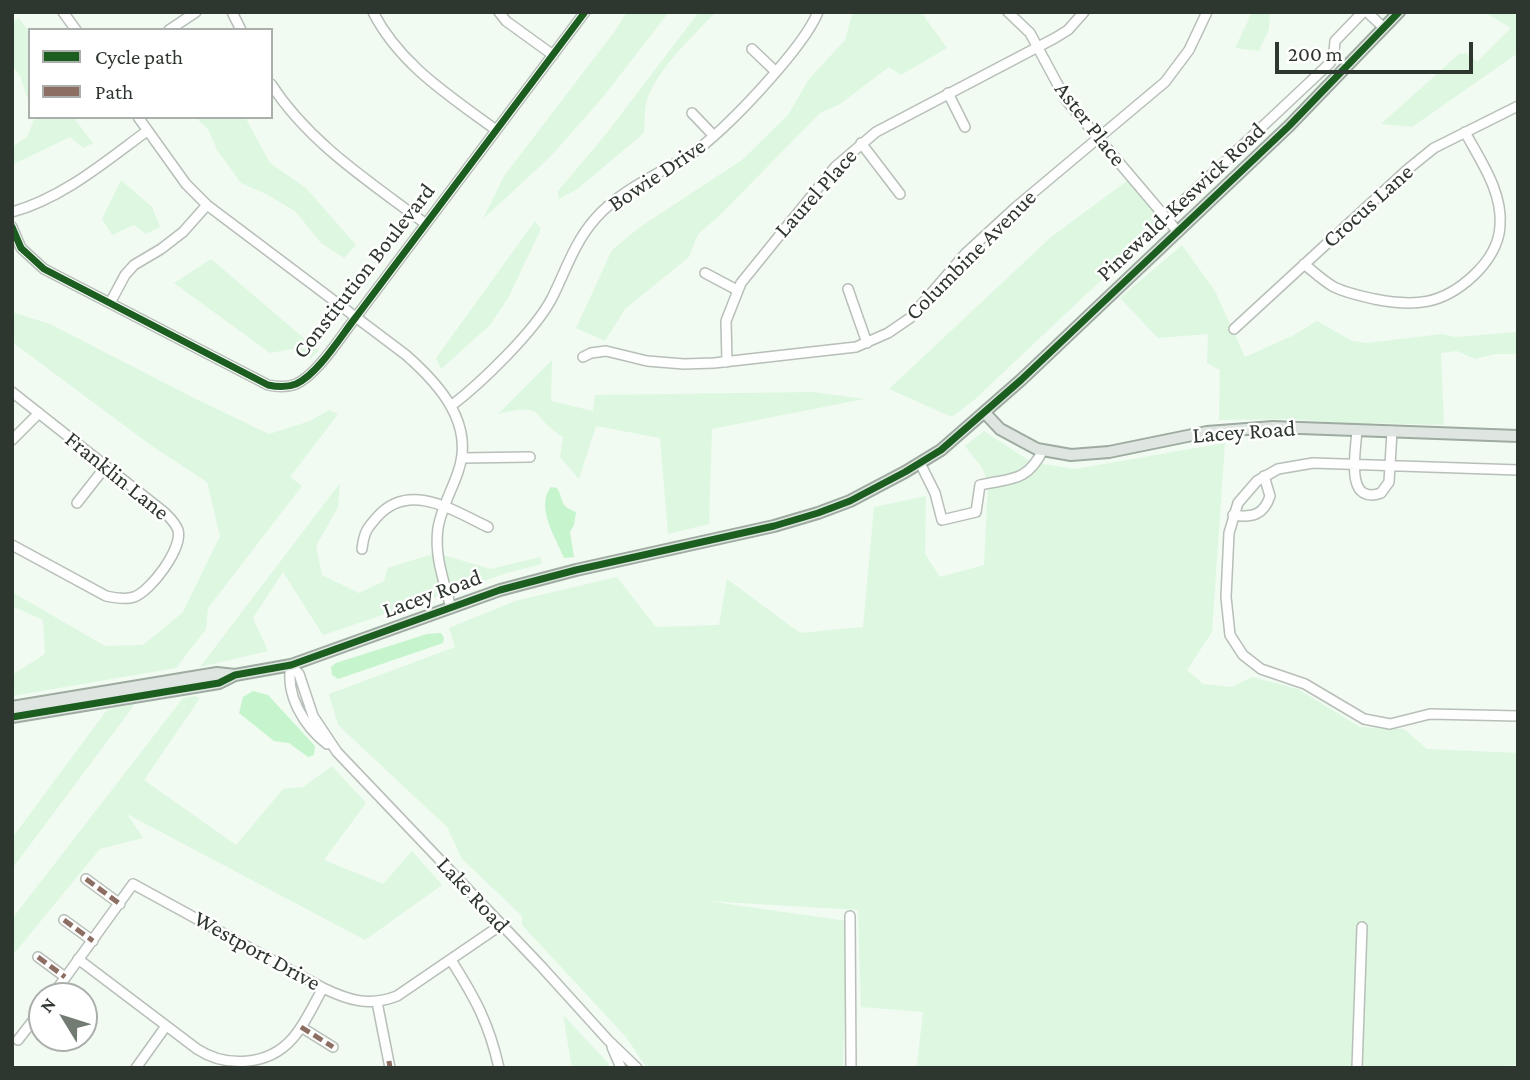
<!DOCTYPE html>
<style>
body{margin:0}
#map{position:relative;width:1530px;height:1080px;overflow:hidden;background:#f1fbf2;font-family:"Crimson Pro",serif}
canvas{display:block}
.frame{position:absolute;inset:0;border:14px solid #2e372f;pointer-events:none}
.legend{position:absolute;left:28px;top:28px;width:245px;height:91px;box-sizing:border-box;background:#fff;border:2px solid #abafac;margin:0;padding:9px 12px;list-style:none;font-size:21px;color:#2e372f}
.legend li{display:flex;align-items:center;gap:14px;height:35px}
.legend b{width:35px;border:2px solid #abafac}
.north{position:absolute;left:28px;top:982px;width:70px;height:70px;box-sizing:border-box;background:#fff;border:2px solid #abafac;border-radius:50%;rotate:308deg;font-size:19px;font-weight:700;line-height:28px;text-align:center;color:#2e372f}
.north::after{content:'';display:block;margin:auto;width:24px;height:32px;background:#727c73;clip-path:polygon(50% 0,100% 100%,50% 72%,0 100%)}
.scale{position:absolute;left:1275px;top:42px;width:198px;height:32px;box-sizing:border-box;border:4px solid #2e372f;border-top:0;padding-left:9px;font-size:21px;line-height:24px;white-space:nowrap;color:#2e372f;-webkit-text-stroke:5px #fff;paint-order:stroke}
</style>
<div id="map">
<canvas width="1530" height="1080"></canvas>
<div class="frame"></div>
<ul class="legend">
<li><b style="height:9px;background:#1b5e20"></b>Cycle path</li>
<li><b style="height:9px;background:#8d6e63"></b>Path</li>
</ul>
<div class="north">N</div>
<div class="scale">200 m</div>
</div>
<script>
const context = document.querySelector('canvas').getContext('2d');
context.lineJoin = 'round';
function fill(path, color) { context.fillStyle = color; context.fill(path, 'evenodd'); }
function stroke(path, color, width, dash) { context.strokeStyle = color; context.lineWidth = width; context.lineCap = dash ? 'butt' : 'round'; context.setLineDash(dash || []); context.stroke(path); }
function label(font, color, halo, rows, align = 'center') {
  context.font = font + ' "Crimson Pro",serif'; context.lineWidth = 5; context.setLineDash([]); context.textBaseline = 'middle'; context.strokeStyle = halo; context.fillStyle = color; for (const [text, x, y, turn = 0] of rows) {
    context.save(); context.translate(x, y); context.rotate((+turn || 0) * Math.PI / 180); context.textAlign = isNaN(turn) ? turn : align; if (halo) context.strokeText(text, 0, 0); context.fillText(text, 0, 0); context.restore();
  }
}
fill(new Path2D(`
 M627 12H669L603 97 551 156 483 219 504 176 615 31Z
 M699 12H716C693 36 658 68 647 100 644 109 645 122 644 133L576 190 559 199 558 191 606 134Z
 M853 12H921L947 48 901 75 889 67 840 104 820 113 717 218 698 234 689 257 625 309 605 341 576 328 612 250 640 227 742 160 788 115 809 79 845 40Z
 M1252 12H1270L1269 29 1259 51 1235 48Z
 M1484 12H1518V53L1412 127 1381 124 1459 54 1467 53 1477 62 1511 28Z
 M19 18 30 33V105L20 76 12 65V22Z
 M35 117H76V121L93 143 83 148 70 137 12 165V147L27 137Z
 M195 117H245L270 163 306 188 356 245 344 258 321 243 295 211 266 194 241 183 217 150 208 129Z
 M1131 178 1164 221 974 400 952 417 889 389 1051 237Z
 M121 180 152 207 160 227 146 234 134 225 112 235 102 219Z
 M535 221 541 229 508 298 490 325 441 369 436 358Z
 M1182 245 1215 291 1245 357 1294 335 1317 321 1352 341 1367 343 1442 334 1456 337 1518 332V354H1496L1475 359 1457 351 1441 353 1444 425 1374 423 1369 425 1288 419 1219 420 1220 370 1207 363 1208 334 1158 338 1120 298Z
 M211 259 319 351 310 359 292 349 270 353 174 283Z
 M12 312 50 324 192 397 269 434 310 421 329 410 338 414 290 477 302 486 208 608 206 629 176 668 12 696V675L45 654 43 620 12 606V592L105 646 143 645 183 612 220 536 207 482 152 446 12 342Z
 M552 360 551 401 593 411 595 395 813 392 864 399 712 429 709 524 668 534 660 438 596 426 579 479 560 457 563 437C528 416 548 402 498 414Z
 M984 431 1031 462 1075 469 1225 443 1212 632 1187 670 1203 684 1232 687 1252 677 1298 689 1360 727 1404 729 1427 749 1518 753V1065L1476 1068H903L917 1065 923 1012 861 1007 858 910 707 901 847 921 843 1068H647L626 1037 522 925V916L462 859 447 827 338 725 329 694 455 647 449 628 515 601 617 577 656 627 719 625 727 579 800 633 863 627 874 507 926 496 925 554 940 577 984 565 988 483 983 469 965 446Z
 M340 483 338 507 316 546 322 575 359 593 384 581 388 568 436 553 491 569 540 557 542 564 507 573 323 635 283 572 253 618 268 651 200 667Z
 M195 696 200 698 144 780 236 845 283 789 303 787 332 766 366 803 324 860 383 884 412 851 442 885 365 940 127 814 143 838 100 849 12 956V919L183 698Z
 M135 704 12 869V838L107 710Z
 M563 1015 608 1063 610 1068H572Z`), '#def7e1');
fill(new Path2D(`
 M551 487 557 488C565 501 558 505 576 512L574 525 570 532 574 557 564 558C556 538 535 507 551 487Z
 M441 633 444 638 443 643 338 679 332 675 331 667 336 663 427 634Z
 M253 691 268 695 315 746 314 755 308 757 289 743 274 741 239 713 243 697Z`), '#c5f4cd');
const minor = new Path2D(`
 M63 12 76 30
 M232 12 241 30
 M373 12C400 65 450 96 496 130
 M499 12 506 21 553 55
 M1008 12 1030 33 1066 100 1178 232
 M1367 12 1384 28
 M169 30 196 12
 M752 49 775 71
 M271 84C309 143 370 182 426 224
 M948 93 965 127
 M692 113 714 136
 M138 117 186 184 207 205 406 355C440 385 475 424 458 472 452 490 441 509 438 528 434 556 444 581 451 608
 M861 143 900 194
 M1181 203 1330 63 1334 52 1335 41 1363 12
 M12 212C63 198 106 161 147 131
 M12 227 21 248 44 269 268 385C277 387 286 388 296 384 318 374 341 336 356 317L585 12
 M1304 264C1314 272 1323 281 1334 287 1346 293 1361 296 1374 299 1414 307 1442 305 1473 276 1487 263 1499 245 1500 226 1503 192 1480 160 1465 132
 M705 273 737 290
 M848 289 867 343
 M110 303 125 275 134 265 161 249 183 232 207 205
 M1234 329 1408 169 1434 148 1518 106
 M583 357 591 353 606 351 647 361 684 364 714 363 856 347 888 333 910 318 966 253 1016 207 1165 82 1189 50 1207 12
 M727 362 726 321 741 283 835 167 876 132 1055 38 1068 30 1084 12
 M12 392 164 512C169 517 175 522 178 530 183 548 151 591 134 597 125 600 115 598 106 596L12 545
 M451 406C481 383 535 331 552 298 566 270 574 243 595 219 620 190 659 174 691 154 723 134 804 47 818 12
 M1357 430C1356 450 1344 506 1381 493L1389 482 1392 431
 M12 440 39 413
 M462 458 530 457
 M920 463 935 493 942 520 976 512 980 485C1012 478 1027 482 1043 450
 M1518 470 1313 463 1278 469 1257 481 1238 503 1229 533 1226 597 1230 635 1243 655 1261 669 1305 684 1364 719 1390 724 1430 714 1518 716
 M77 503 106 466
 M1233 515C1252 518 1264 515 1270 496L1264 476
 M362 549C364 532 367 528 378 516 410 481 454 511 488 527
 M291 665 299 674 313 716 337 752 540 965 608 1040 637 1068
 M291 665C285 695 304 726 327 744
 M86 879 120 904
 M850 916 851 1068
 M64 920 93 941
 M38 957 65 977
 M78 959 197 1049C226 1068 268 1066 292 1039 305 1025 313 1005 323 988
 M451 960C475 998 489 1023 499 1068
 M52 996 133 884 323 988C348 1000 369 1007 397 996L501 925
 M377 1002 390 1068
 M301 1027 333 1047
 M18 1040 42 1009
 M612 1047 621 1068
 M136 1068 166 1026
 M1357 1068 1362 927`);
const major = new Path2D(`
 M985 413 1000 429 1037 449 1071 455 1109 452 1207 432 1273 427 1518 436
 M12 707 217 673 235 675
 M12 717 219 683 235 675 291 665 500 590 576 570 774 526 818 513 850 501 905 472 941 450 1021 380 1289 126 1399 12`);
stroke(minor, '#b7bfb8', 12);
stroke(major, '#9eaba0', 14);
stroke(minor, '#fdfefd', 9);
stroke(major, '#dfe6e1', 10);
stroke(new Path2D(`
 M86 879 120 904
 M64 920 93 941
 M38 957 65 977
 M301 1027 333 1047
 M389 1061 390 1068`), '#8d6e63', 5, [10, 5]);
stroke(new Path2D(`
 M12 227 21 248 44 269 268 385C277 387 286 388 296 384 318 374 341 336 356 317L585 12
 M12 717 219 683 235 675 291 665 500 590 576 570 774 526 818 513 850 501 905 472 941 450 1021 380 1289 126 1399 12`), '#1b5e20', 7);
label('23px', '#2e372f', '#fff', [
 ["Aster Place",1090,124,52],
 ["Bowie Drive",657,175,-34],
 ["Laurel Place",816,193,-48],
 ["Pinewald-Keswick Road",1181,202,-43],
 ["Crocus Lane",1368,206,-42],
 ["Columbine Avenue",971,255,-45],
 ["Constitution Boulevard",364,271,-52],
 ["Lacey Road",1244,432,-4],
 ["Franklin Lane",117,476,39],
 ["Lacey Road",432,594,-20],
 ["Lake Road",473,895,47],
 ["Westport Drive",257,951,29]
]);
</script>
